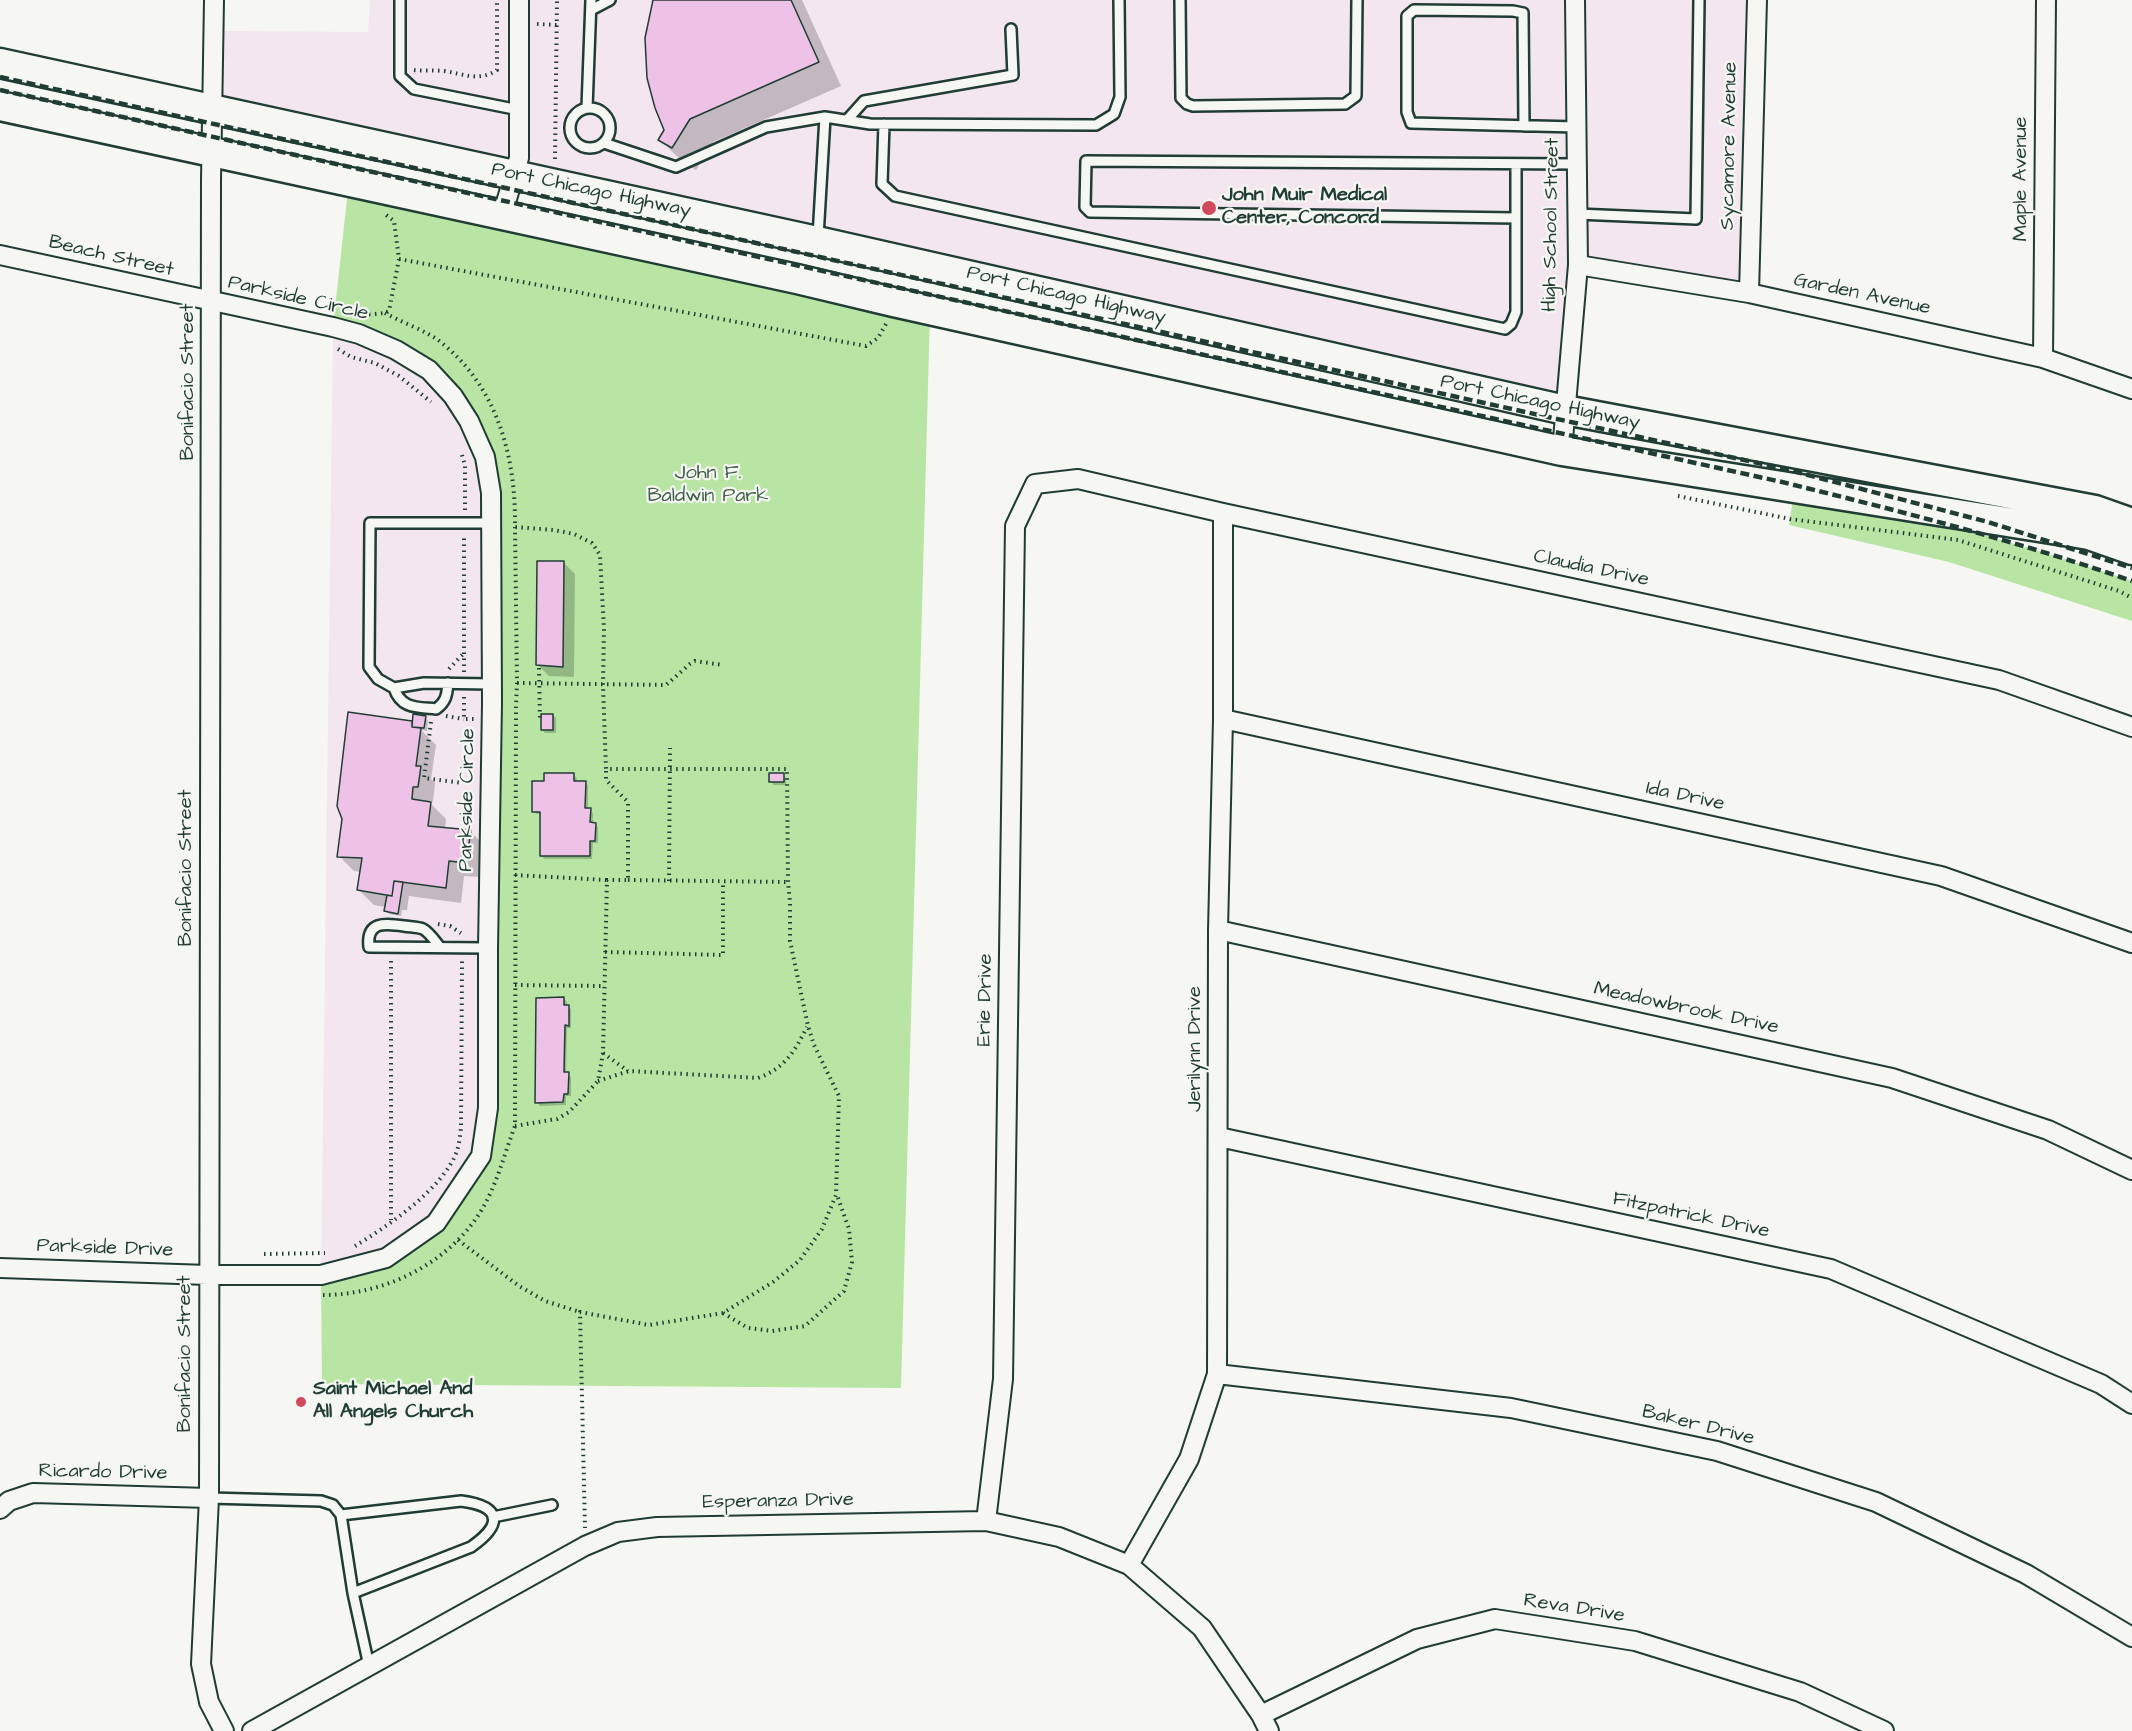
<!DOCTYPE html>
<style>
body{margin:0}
canvas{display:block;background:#f6f6f2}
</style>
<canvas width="2132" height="1731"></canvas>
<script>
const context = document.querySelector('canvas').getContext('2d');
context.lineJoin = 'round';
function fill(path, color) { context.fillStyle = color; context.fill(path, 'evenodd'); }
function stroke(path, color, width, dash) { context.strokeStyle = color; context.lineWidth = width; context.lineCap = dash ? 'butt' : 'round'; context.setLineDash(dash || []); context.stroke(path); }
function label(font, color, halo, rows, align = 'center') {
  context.font = font + ' "Architects Daughter",sans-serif'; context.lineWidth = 4.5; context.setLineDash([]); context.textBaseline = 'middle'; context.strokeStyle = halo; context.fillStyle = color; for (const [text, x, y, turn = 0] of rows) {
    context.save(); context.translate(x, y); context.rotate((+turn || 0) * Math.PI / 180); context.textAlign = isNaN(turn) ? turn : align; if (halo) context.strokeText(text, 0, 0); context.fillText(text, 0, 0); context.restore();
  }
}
fill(new Path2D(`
 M370 0H1757L1749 293 1578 265 1565 410 212 110 213 31 368 32Z
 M333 327 429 370 485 458 481 1156 436 1223 386 1258 321 1275Z`), '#f4e6ef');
fill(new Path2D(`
 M349 181 930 311 901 1388 322 1384 321 1275 386 1258 436 1223 481 1156 485 457 429 370 333 327Z
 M1795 485C1908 514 2021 543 2132 581V621L1949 562 1789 525Z`), '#b8e5a4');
fill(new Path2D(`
 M654 0H802L841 86 713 142 696 170 683 162 660 140 666 131Z
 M563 562 575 574 574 677 549 676 538 665Z
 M349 713 414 722 425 717 428 721 427 731 421 730 436 745 431 779 435 783 433 802 428 801 446 819 445 829 470 831 486 847 481 877 464 876 461 903 409 896 407 910H402L401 916 389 914 386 911V907L374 905 359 890 361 872 354 871 339 856 343 819Z
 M553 715 556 718V733H545L542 730Z
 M573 775 577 778 576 782H585L588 786V810L593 813V824L598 827V843H593L592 859H545L541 856 542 814H537L534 811 545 782Z
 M783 775 786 778V785H774L771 782Z
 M564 999 567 1002V1006L571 1009V1028H567L566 1074 571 1077V1096H566V1105L540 1106 537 1102Z`), '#0003');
const building = new Path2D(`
 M653 0H791L819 62 690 119 672 148 658 140 664 130 655 108 647 78 645 38Z
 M537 561H564L563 667 536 665Z
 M348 712 412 721V727L421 728 416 766H421L418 787H413L412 799 431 802 428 826 471 830 466 863 449 861 446 888 394 881 392 896 357 890 362 858 337 857 342 819 337 806Z
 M413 714 426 716 424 728 412 727Z
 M541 714H553V730H541Z
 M544 773H574V781H586L585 808H591L590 822 596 823 595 841H590V856H540V812H532V781H544Z
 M769 773H784V782H769Z
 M394 881 403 882 398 914 384 911 387 895 392 896Z
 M564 997V1005H569V1026L565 1025 564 1072H569L568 1094H564L563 1102 535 1103 536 998Z`);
fill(building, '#eec2e7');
stroke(building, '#1f3d34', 1.5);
const lane = new Path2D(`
 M400 0V76L414 89 519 110
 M1180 0 1181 98 1187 104 1193 106 1345 104 1356 96 1357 0
 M591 10 610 0
 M570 128a20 20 0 1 1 40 0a20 20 0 1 1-40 0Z
 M587 108 591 0
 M847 120 864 101 1013 75 1011 29
 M884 124 882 184 895 196 1505 329 1511 324 1516 312V165
 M1524 126 1523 13 1513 11 1414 10 1407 16V112L1411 123 1577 127
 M604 143 676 167 766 127 825 117 870 124 1096 125 1114 114 1120 97 1119 0
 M1577 214 1696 219 1699 0
 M1516 218 1090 212 1085 207 1086 161 1577 164
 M818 237 825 117
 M491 523H370L369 667 378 679 394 688 424 683 492 684
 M394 688C401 709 417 707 436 709 446 702 447 695 448 683
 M439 946C435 941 429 932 423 929 418 927 410 927 404 926 385 923 366 921 369 947L488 948
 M209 1498 321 1501 333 1505 341 1515 353 1593 369 1666
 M341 1515 461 1501C501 1506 504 1524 471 1547L353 1593
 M493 1517 552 1505`);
const street = new Path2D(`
 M214 0 211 180 209 1498 201 1664 209 1702 224 1731
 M502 216 519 158V0
 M0 255 333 327 359 334 396 350 429 370 453 396 469 421 485 457 491 493 492 703 488 948V1108L481 1156 436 1223 386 1258 321 1275H208L0 1268
 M1578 265 1749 293 2043 358 2132 389
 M1749 293 1757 0
 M2043 358 2046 0
 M1562 451 1578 265 1575 0
 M1223 719 1941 876 2132 943
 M1218 930 1892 1078 2048 1130 2132 1170
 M1219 1137 1831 1269 2101 1384 2132 1404
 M1217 1374 1511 1408 1717 1451 1876 1502 2026 1574 2132 1637
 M0 1509 9 1501 33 1493 209 1498
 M986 1521 1003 1379 1015 526 1035 484 1078 479 1223 513 1999 680 2132 727
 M1129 1565 1189 1459 1217 1374 1218 930 1223 719V513
 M1261 1715 1417 1639 1495 1619 1635 1641 1800 1692 1884 1731
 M252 1731 585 1546 618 1532 657 1527 986 1521 1059 1537 1129 1565 1202 1628 1261 1715 1269 1731`);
const primary = new Path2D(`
 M0 63 817 241 1565 410 2095 510 2132 523
 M0 106 797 279 893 302 1562 451 2089 535 2132 550`);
stroke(lane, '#1f3d34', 14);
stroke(street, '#1f3d34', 22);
stroke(primary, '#1f3d34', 33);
stroke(new Path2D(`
 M537 24 557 25
 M414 70C424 71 434 70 444 71 464 74 479 82 497 70V0
 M555 159 557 0
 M399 259 866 346 878 338 886 324
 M385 313C399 321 426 331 438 340 497 385 516 456 515 527L554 530 574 534 592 543 600 555 604 629 603 685 606 769H787L788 882 790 902V941L808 1026 814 1045 839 1096 836 1195 822 1229 800 1260 773 1282 723 1313 649 1325 580 1312 585 1528
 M363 315 385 313 389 311 399 259 394 221 386 215
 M338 349 351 357 375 363 399 376 431 402
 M462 455 465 465V510
 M1678 496 1790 519 1958 540 2119 591 2132 598
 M539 668 540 722
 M449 669 464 653
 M464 672V535
 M517 683 666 685 690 664 695 661 723 665
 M464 697V719H474
 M446 716 464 719
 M431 722 424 778 462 783
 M515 875 607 880
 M628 880 788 882
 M669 881 670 748
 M438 924 450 926 461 933
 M605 952 723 955V881
 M391 961V1220
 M515 985 603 986
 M603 1053 628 1071
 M598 1081 629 1071 758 1078C784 1069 795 1051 807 1027
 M515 1126 557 1119 569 1112 598 1081 603 1053 607 880H628V802L606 780V769
 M458 1240 519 1286 545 1301 580 1312
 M355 1246C388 1226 443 1189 457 1151 459 1145 460 1136 461 1128L462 961
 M264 1254 325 1253
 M323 1295C387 1295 454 1261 485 1204 498 1180 505 1152 515 1126L516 707 517 683 515 527
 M723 1313 748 1328 772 1331 805 1326 844 1291 852 1262 849 1229 837 1195`), '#1f3d34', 4, [1.5, 4.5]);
stroke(lane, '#f6f6f2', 9);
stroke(street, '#f6f6f2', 18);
stroke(primary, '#f6f6f2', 28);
stroke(new Path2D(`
 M0 77 1785 469 1988 522 2132 568
 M0 90 1782 482C1900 511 2017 541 2132 581`), '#1f3d34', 4.5, [9, 4.5]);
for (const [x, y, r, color] of [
 [1209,208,8,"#d1495b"],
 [301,1402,6,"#d1495b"]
]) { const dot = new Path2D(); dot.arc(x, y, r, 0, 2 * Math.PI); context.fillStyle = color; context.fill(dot); stroke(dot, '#f6f6f2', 2); }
label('20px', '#1f3d34', '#f6f6f2', [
 ["Sycamore Avenue",1730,146,-89],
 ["Maple Avenue",2022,179,-90],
 ["Port Chicago Highway",591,191,12],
 ["High School Street",1552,225,-89],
 ["Beach Street",111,257,13],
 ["Garden Avenue",1862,295,12],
 ["Port Chicago Highway",1066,296,13],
 ["Parkside Circle",298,299,13],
 ["Bonifacio Street",189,382,-90],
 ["Port Chicago Highway",1540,403,12],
 ["Claudia Drive",1591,569,12],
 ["Ida Drive",1685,797,12],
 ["Parkside Circle",468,800,-89],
 ["Bonifacio Street",187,868,-90],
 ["Erie Drive",986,1000,-89],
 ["Meadowbrook Drive",1686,1009,12],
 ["Jerilynn Drive",1196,1049,-90],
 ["Fitzpatrick Drive",1691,1216,12],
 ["Parkside Drive",105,1249,2],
 ["Bonifacio Street",186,1354,-90],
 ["Baker Drive",1698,1426,14],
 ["Ricardo Drive",103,1473,1],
 ["Esperanza Drive",778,1502,-1],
 ["Reva Drive",1574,1609,9]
]);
label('bold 20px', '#1f3d34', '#f6f6f2', [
 ["John Muir Medical",1222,196],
 ["Center, Concord",1222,219],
 ["Saint Michael And",313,1390],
 ["All Angels Church",313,1413]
], 'left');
label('20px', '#3e5f4a', '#f6f6f2', [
 ["John F.",708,474],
 ["Baldwin Park",708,497]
]);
</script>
